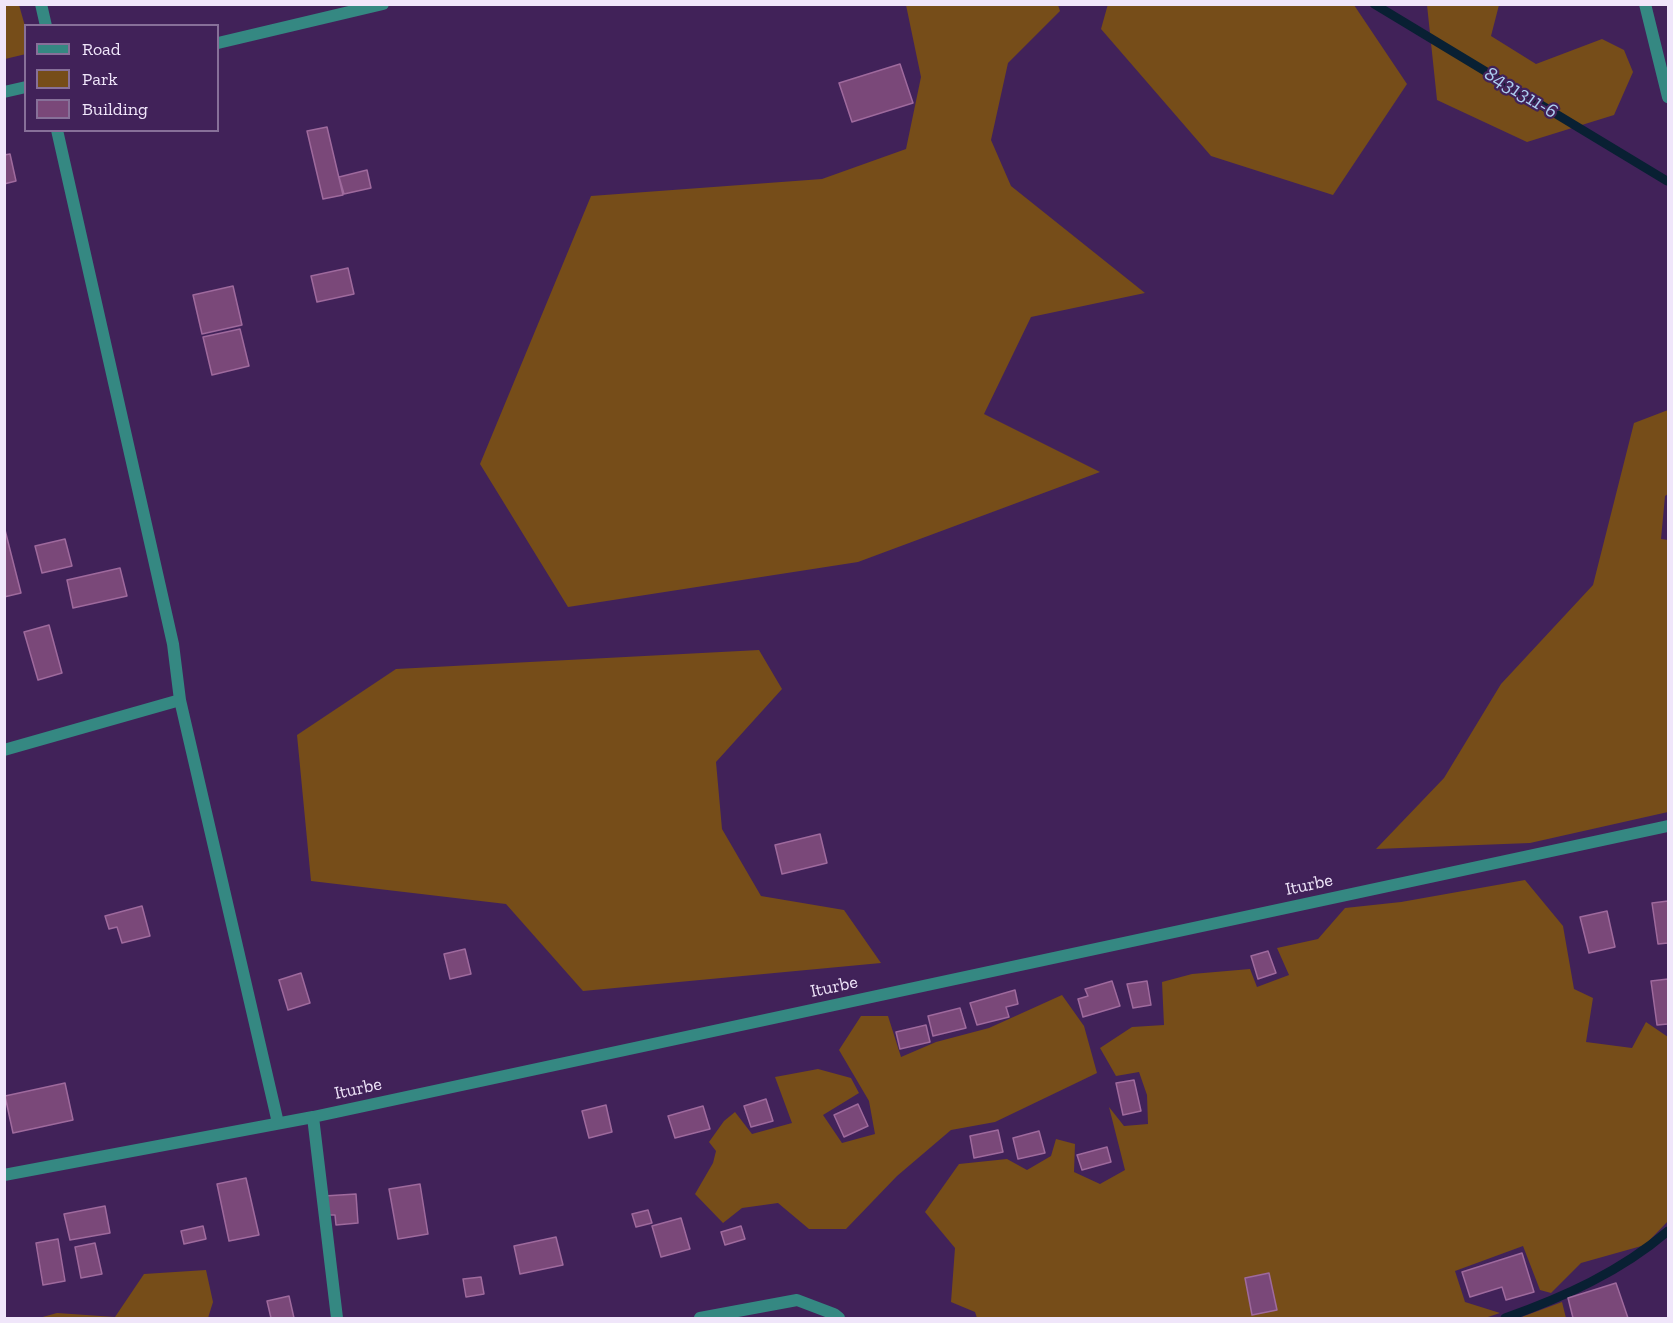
<!DOCTYPE html>
<style>
body{margin:0}
#map{position:relative;width:1673px;height:1323px;overflow:hidden;background:#412259;font-family:"Zilla Slab",serif}
canvas{display:block}
.frame{position:absolute;inset:0;border:6px solid #f0e6fa;pointer-events:none}
.legend{position:absolute;left:24px;top:24px;width:195px;height:108px;box-sizing:border-box;background:#412259;border:2px solid #877099;margin:0;padding:8px 10px;list-style:none;font-size:18px;color:#f0e6fa}
.legend li{display:flex;align-items:center;gap:12px;height:30px}
.legend b{width:30px;border:2px solid #877099}
</style>
<div id="map">
<canvas width="1673" height="1323"></canvas>
<div class="frame"></div>
<ul class="legend">
<li><b style="height:8px;background:#358882"></b>Road</li>
<li><b style="height:16px;background:#764d19"></b>Park</li>
<li><b style="height:16px;background:#7a4879"></b>Building</li>
</ul>
</div>
<script>
const context = document.querySelector('canvas').getContext('2d');
context.lineJoin = 'round';
function fill(path, color) { context.fillStyle = color; context.fill(path, 'evenodd'); }
function stroke(path, color, width, dash) { context.strokeStyle = color; context.lineWidth = width; context.lineCap = dash ? 'butt' : 'round'; context.setLineDash(dash || []); context.stroke(path); }
function label(font, color, halo, rows, align = 'center') {
  context.font = font + ' "Zilla Slab",serif'; context.lineWidth = 4.5; context.setLineDash([]); context.textBaseline = 'middle'; context.strokeStyle = halo; context.fillStyle = color; for (const [text, x, y, turn = 0] of rows) {
    context.save(); context.translate(x, y); context.rotate((+turn || 0) * Math.PI / 180); context.textAlign = isNaN(turn) ? turn : align; if (halo) context.strokeText(text, 0, 0); context.fillText(text, 0, 0); context.restore();
  }
}
fill(new Path2D(`
 M5 4 19 5 25 26 26 54 5 59Z
 M1108 4 1354 5 1407 84 1333 195 1211 156 1101 29Z
 M906 5H1058L1060 11 1008 63 991 140 1011 186 1145 293 1031 317 984 414 1100 472 858 562 568 607 480 464 591 196 822 179 906 149 921 77Z
 M1427 5H1499L1491 36 1536 64 1602 39 1624 50 1633 72 1614 115 1527 142 1437 100Z
 M1668 410V494L1665 496 1661 539 1668 540V812L1530 843 1376 849 1444 778 1501 684 1593 585 1634 423Z
 M759 650 782 689 716 762 722 829 761 896 844 910 881 963 583 991 506 904 311 881 297 735 396 669Z
 M1525 880 1563 926 1574 989 1593 998 1586 1042 1632 1048 1646 1022 1668 1037V1221L1645 1245 1581 1263 1551 1293 1540 1290 1523 1246 1455 1271 1465 1302 1500 1313 1485 1318H977L975 1312 951 1302 955 1248 925 1212 959 1164 1007 1159 1027 1170 1051 1156 1056 1139 1075 1144 1074 1172 1100 1184 1125 1170 1109 1107 1124 1126 1148 1124 1147 1095 1139 1072 1116 1076 1100 1048 1132 1027 1164 1025 1162 982 1192 974 1250 969 1257 987 1289 975 1277 948 1318 939 1345 908 1401 902Z
 M1062 995 1084 1026 1097 1073 995 1122 951 1130 897 1176 846 1229H809L778 1203 742 1208 723 1223 695 1194 713 1163 716 1151 709 1142 724 1121 735 1112 752 1134 792 1123 775 1077 818 1069 851 1078 859 1093 823 1115 842 1143 875 1134 869 1101 839 1050 861 1016H888L901 1057 936 1042 989 1028Z
 M206 1270 213 1302 208 1318H39L57 1313 115 1317 144 1274Z
 M1562 1302 1566 1318H1519Z`), '#764d19');
stroke(new Path2D(`
 M1374 4 1667 181
 M1505 1318C1564 1297 1620 1272 1668 1231`), '#092033', 9);
const building = new Path2D(`
 M900 64 913 103 852 122 839 83Z
 M327 127 343 195 323 199 307 131Z
 M10 154 16 181 4 184V155Z
 M367 170 371 188 344 194 339 177Z
 M348 268 354 294 317 302 311 276Z
 M233 286 242 325 202 334 193 295Z
 M240 329 249 366 212 375 203 337Z
 M4 526 21 593 4 597Z
 M65 539 72 566 42 573 35 546Z
 M120 568 127 596 73 608 67 580Z
 M49 625 62 673 38 680 24 632Z
 M820 834 827 863 782 874 775 845Z
 M1668 901V943L1658 944 1652 903Z
 M142 906 150 936 122 943 117 927 109 929 105 916Z
 M1607 911 1615 947 1589 953 1580 917Z
 M465 949 471 974 450 979 444 954Z
 M1268 951 1276 973 1258 979 1251 956Z
 M301 973 310 1003 288 1010 279 980Z
 M1668 979V1024L1657 1025 1651 981Z
 M1112 981 1120 1006 1083 1017 1078 999 1088 996 1085 989Z
 M1147 981 1151 1005 1133 1008 1127 984Z
 M1015 990 1018 1004 1006 1007 1009 1017 977 1025 970 1003Z
 M960 1008 966 1028 933 1036 928 1016Z
 M926 1025 930 1042 900 1049 896 1032Z
 M1134 1080 1141 1111 1123 1115 1116 1083Z
 M65 1083 73 1120 13 1133 5 1096Z
 M766 1099 773 1121 751 1127 744 1106Z
 M858 1104 868 1126 844 1137 834 1115Z
 M606 1105 612 1132 589 1138 582 1111Z
 M703 1106 710 1129 675 1138 668 1116Z
 M998 1130 1003 1152 974 1158 970 1136Z
 M1039 1131 1045 1153 1018 1159 1013 1138Z
 M1107 1147 1111 1162 1082 1170 1077 1155Z
 M246 1178 259 1235 229 1241 217 1184Z
 M420 1184 428 1234 398 1239 389 1189Z
 M356 1194 358 1223 336 1225 335 1215H326L324 1196Z
 M105 1206 110 1233 70 1240 64 1214Z
 M648 1210 652 1223 636 1227 632 1214Z
 M681 1218 690 1249 661 1257 652 1226Z
 M203 1226 206 1239 184 1244 181 1231Z
 M741 1226 745 1239 725 1245 721 1232Z
 M556 1237 563 1265 520 1274 514 1246Z
 M58 1239 65 1281 43 1285 36 1243Z
 M95 1243 102 1274 81 1278 75 1247Z
 M1522 1253 1534 1292 1506 1300 1502 1287 1470 1297 1462 1272Z
 M1269 1273 1277 1310 1252 1315 1245 1278Z
 M481 1277 484 1294 466 1297 463 1279Z
 M1616 1283 1628 1318H1573L1568 1298Z
 M289 1296 294 1318H271L267 1301Z`);
fill(building, '#7a4879');
stroke(building, '#9f6a9d', 1.5);
stroke(new Path2D(`
 M41 4 46 26
 M1645 4 1668 97
 M218 43 383 4
 M4 92 26 87
 M180 700 278 1123
 M4 750 180 700 173 644 57 130
 M313 1117 337 1318
 M4 1175 313 1117 1668 826
 M700 1318 797 1300 834 1314 839 1318`), '#358882', 12);
label('18px', '#f0e6fa', '#412259', [
 ["Iturbe",1309,885,-12],
 ["Iturbe",834,987,-12],
 ["Iturbe",358,1089,-12]
]);
label('italic 20px', '#accef0', '#412259', [
 ["8431311-6",1521,93,31]
]);
</script>
